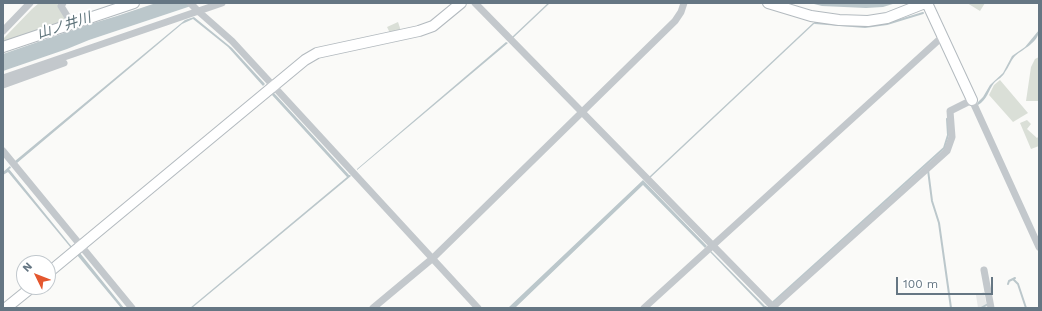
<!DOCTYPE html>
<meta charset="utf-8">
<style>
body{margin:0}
#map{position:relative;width:1042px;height:311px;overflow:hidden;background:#fafaf8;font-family:"Work Sans",sans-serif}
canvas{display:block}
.frame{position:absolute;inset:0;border:4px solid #657683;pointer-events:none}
.north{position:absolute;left:16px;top:255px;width:40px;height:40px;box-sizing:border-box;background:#fff;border:1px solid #c1c8cd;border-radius:50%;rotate:313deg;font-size:11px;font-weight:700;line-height:16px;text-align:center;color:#657683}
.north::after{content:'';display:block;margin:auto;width:14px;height:18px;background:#e4572e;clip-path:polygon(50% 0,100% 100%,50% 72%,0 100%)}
.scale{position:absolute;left:896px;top:277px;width:97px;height:18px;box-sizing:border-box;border:2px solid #657683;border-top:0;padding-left:5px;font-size:12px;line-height:14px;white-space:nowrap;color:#657683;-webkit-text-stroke:3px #fff;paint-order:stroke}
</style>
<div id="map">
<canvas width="1042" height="311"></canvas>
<div class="frame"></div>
<div class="north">N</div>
<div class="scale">100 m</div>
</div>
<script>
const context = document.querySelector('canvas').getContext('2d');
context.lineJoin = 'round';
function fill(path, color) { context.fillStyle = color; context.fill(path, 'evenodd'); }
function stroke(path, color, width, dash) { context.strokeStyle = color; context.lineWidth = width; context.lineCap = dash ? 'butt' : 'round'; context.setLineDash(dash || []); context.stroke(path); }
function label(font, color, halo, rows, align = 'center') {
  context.font = font + ' "Work Sans","Noto Sans JP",sans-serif'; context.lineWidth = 4; context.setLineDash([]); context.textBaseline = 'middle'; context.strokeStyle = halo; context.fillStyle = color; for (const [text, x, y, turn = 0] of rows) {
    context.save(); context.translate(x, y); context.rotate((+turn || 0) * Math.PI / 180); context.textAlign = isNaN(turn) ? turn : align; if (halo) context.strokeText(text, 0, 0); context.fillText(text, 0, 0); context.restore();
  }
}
fill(new Path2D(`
 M984 292 987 308H978L976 295Z`), '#e8e9e9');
fill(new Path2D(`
 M39 3H57L69 23 3 44V39L32 9Z
 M967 3H985L980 11Z
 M398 22 401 31 390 33 387 27Z
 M1039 57V101H1026L1031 67 1035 59Z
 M1000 80 1028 113 1013 122 989 95 994 85Z
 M1027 120 1031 124 1027 129 1037 138 1039 136V146L1031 149 1020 123Z`), '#dadfd7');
fill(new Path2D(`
 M156 3H200L89 40 67 49 3 71V54L90 24 117 16Z
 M548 3H550L513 38 512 37Z
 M810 3H896L883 7 866 8 822 6Z
 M194 17 232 48 265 84 263 86 228 47 193 19 182 24 17 163 15 161 185 20Z
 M813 23H815L650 178 649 177Z
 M1039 30C1039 42 1023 49 1015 56 1011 60 1009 67 1005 72 1003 77 998 79 994 83 988 91 987 100 978 105L977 103 983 97 990 85 1003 73 1012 56 1025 47Z
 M506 42 508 43 357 170V169Z
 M274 93 349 175H350L351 176 192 308H190L347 177 272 95Z
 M10 166 11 168 9 169 72 247 71 248 8 172 3 175V172Z
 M643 180 707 246 705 248 643 185 515 308H508Z
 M711 251 765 306H766L768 308H764L710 252Z
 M80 253 124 308H121L77 255Z`), '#bbc7cb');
stroke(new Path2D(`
 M815 23 865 27 887 24 923 13
 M928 170 932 201 939 223 951 308
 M1013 279 1018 284 1026 308
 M1008 284 1009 281 1015 278
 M771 304 944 148 948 135 947 119 948 118
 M981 308 988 304`), '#bbc7cb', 2);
const secondary = new Path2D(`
 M768 3 811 16 839 20 868 21 887 18 925 3
 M927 3 972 100
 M3 47 134 3
 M48 273 305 60 317 53 419 31 433 26 461 3
 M6 308 32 287`);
stroke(secondary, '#b3babf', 12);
stroke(new Path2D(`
 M63 3 61 6 72 24
 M190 3 198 11 232 41 478 308
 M475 3 774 308
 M3 31 30 3
 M3 78 222 3
 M3 85 64 63
 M3 151 132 308
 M984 270 991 308
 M773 307 947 151 952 137 950 111 972 100 1039 247
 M373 308 433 258 675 21 681 12 684 3
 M644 308 942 37`), '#c3c8cc', 7);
stroke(secondary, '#fff', 10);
label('italic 14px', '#60757c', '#fff', [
 ["山ノ井川",64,26,-18]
]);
</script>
